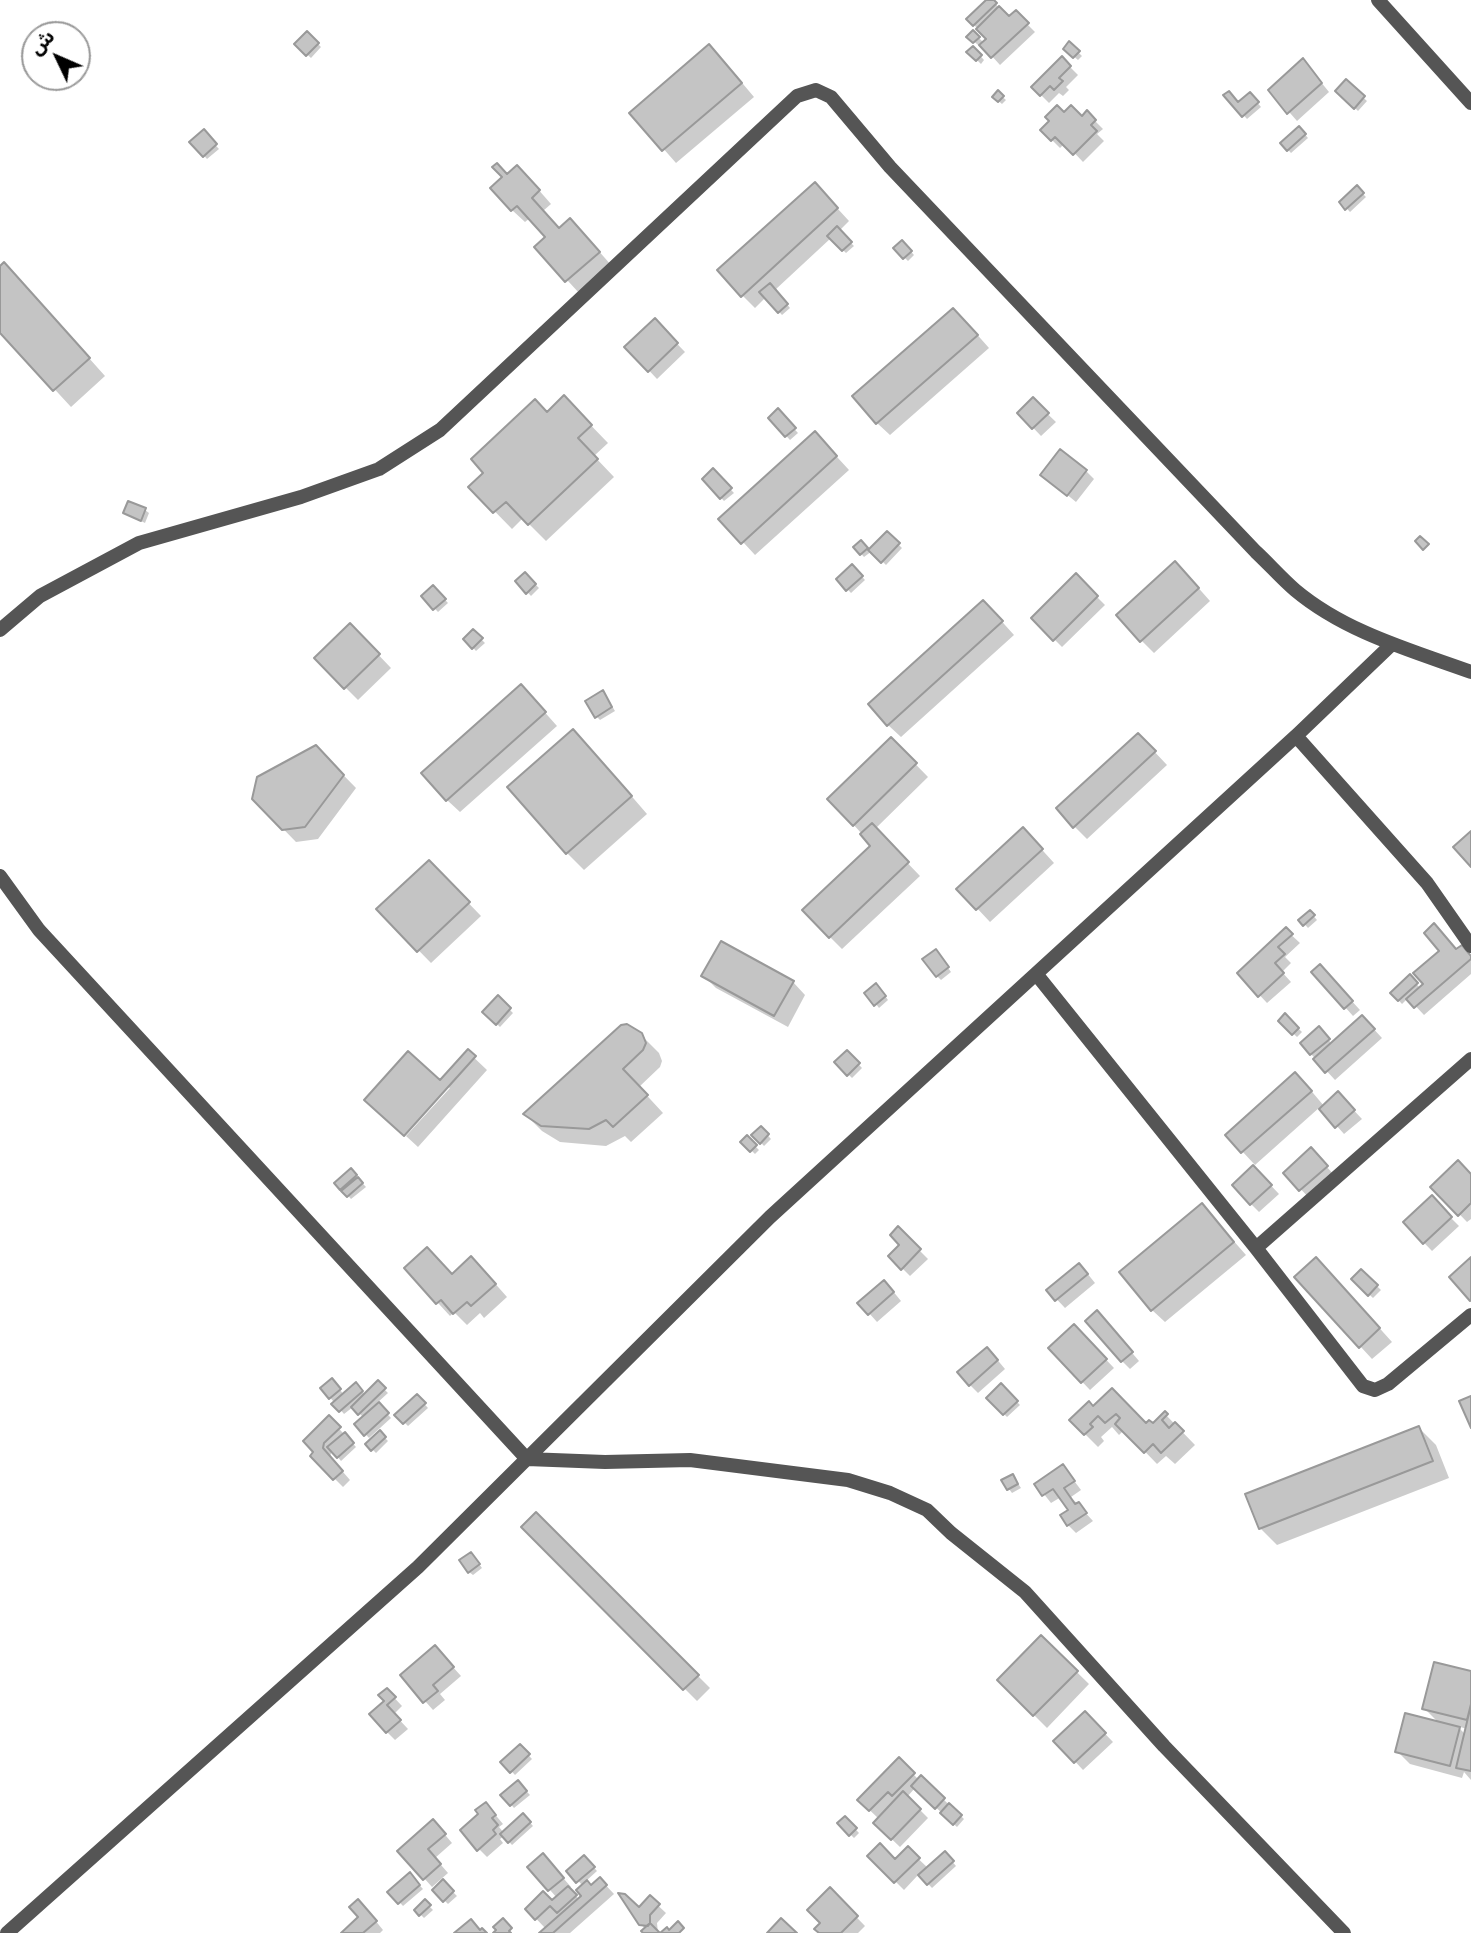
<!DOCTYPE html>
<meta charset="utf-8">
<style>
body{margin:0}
#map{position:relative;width:1471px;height:1933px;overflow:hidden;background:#fff;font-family:Jost,"Noto Sans Arabic",sans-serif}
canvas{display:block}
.north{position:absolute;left:21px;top:21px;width:70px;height:70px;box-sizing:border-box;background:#fff;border:2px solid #999;border-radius:50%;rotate:314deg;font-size:19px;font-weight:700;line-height:28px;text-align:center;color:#000}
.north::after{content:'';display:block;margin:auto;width:24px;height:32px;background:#000;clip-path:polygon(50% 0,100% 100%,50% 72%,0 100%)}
</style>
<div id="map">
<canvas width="1471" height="1933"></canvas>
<div class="north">ش</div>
</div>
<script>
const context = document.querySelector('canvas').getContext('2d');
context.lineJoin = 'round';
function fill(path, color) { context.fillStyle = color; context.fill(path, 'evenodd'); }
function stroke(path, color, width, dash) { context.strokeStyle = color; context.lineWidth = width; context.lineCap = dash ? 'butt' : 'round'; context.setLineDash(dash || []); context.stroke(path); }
fill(new Path2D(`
 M988 0H992L1009 19 1016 13 1035 32 1000 65 980 43 978 45 969 37 973 32 984 43 988 39 968 19Z
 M307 33 321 47 311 58 296 44Z
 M1070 44 1082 56 1078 60 1065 49Z
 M973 48 984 60 981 64 969 52Z
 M722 59 754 97 676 163 632 113Z
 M1062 59 1078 75 1066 87 1069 90 1063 96 1059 93 1049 103 1033 87Z
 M1303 60 1329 92 1297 121 1270 90Z
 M1346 82 1367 101 1358 111 1338 91Z
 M998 93 1006 100 1002 104 994 97Z
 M1250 94 1261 107 1247 119 1226 95 1239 104Z
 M1087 113 1103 129 1097 134 1104 141 1083 162 1065 143 1060 148 1042 130 1051 121 1064 115 1082 118Z
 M1299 128 1308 138 1291 153 1282 143Z
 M203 132 219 149 207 159 192 142Z
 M507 176 530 180 551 204 543 211 560 230 583 233 611 265 579 293 537 247 548 237 530 218 525 222 512 210Z
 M1357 188 1366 197 1350 212 1341 202Z
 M827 197 849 221 839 231 854 246 846 253 831 238 775 290 790 308 782 315 766 297 755 308 742 295Z
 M902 242 914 255 908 261 895 248Z
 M0 269 21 282 105 376 71 407 0 330Z
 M655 321 685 352 657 379 627 347Z
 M966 322 989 348 890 435 877 423Z
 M1033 400 1056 422 1041 436 1019 413Z
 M778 411 798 433 790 440 770 418Z
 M547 414 581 415 608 443 594 456 614 477 546 541 523 518 512 529 471 487Z
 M827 446 849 470 755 555 743 542Z
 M713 471 734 493 724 501 704 479Z
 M1086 471 1094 479 1076 502 1043 475Z
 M145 510 149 513 145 523 125 513Z
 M887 533 902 548 886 565 872 551 864 557 856 548 861 543 869 552Z
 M852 566 865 580 851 593 838 579Z
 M525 574 539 588 531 596 517 581Z
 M1187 575 1210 601 1154 653 1142 641Z
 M1076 576 1105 605 1062 647 1033 618Z
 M433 587 448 603 438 612 423 596Z
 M996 615 1014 635 901 737 888 725Z
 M350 625 391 668 358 700 316 658Z
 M473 631 485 643 476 651 465 639Z
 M606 696 615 711 600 720 596 716Z
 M533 699 557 726 460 812 447 800Z
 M891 739 928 777 875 829 920 876 842 949 830 937 873 846 830 799Z
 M316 747 356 788 318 839 296 842 254 799Z
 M590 748 647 814 584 870 567 853Z
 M1151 748 1167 765 1087 839 1074 826Z
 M1035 842 1054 863 990 922 959 889Z
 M429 862 481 916 431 963 379 910Z
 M1310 912 1317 920 1308 928 1301 920Z
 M1286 930 1300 943 1285 957 1291 963 1282 972 1291 982 1267 1003 1239 973Z
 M1457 951 1471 957V974L1424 1015 1408 998 1402 1004 1392 993 1410 977 1421 989Z
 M939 955 951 972 941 980 937 976Z
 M1314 972 1328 975 1360 1010 1353 1016Z
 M704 976 793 982 805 995 788 1027 716 988Z
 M880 989 888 1000 879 1008 876 1004Z
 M498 998 513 1013 500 1027 485 1012Z
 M1285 1016 1302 1032 1297 1037 1280 1021Z
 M1370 1025 1382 1038 1335 1080 1311 1054 1319 1029 1332 1044Z
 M641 1035 659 1053 662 1061 660 1067 639 1087 663 1113 631 1142 625 1136 606 1146 560 1142 542 1131 525 1114Z
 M468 1052 487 1070 418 1147 406 1136 450 1088 440 1082Z
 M847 1052 862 1068 852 1078 836 1062Z
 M1308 1087 1324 1106 1346 1102 1362 1119 1344 1134 1320 1107 1255 1165 1227 1135Z
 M761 1128 771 1139 764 1146 754 1135Z
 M747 1138 759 1150 755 1154 743 1142Z
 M1319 1158 1334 1175 1309 1198 1286 1173Z
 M351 1171 366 1187 351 1199 337 1183Z
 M1261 1175 1279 1194 1259 1212 1251 1204Z
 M1471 1176V1219L1467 1222 1433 1187Z
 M1431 1198 1459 1226 1432 1251 1405 1223Z
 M1202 1205 1246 1255 1165 1322 1152 1310Z
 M898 1229 928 1259 910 1276 890 1256 902 1245Z
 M406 1268 452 1276 484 1271 507 1297 484 1318 480 1313 467 1325 454 1312 450 1316Z
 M1361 1271 1381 1290 1373 1298 1353 1279Z
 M1329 1272 1392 1342 1372 1359 1360 1346Z
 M1087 1273 1095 1283 1065 1308 1048 1290Z
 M892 1290 901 1301 877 1322 860 1303Z
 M1105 1321 1139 1361 1130 1369 1122 1361Z
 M1074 1326 1114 1368 1090 1390 1050 1348Z
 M995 1357 1005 1369 978 1393 970 1385Z
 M335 1383 344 1395 356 1385 366 1395 378 1383 388 1393 377 1403 391 1418 369 1438 356 1424 364 1418 353 1407 344 1414 322 1388Z
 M1001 1386 1020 1405 1007 1417 988 1398Z
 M1112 1390 1146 1425 1153 1426 1165 1414 1195 1445 1175 1464 1166 1456 1157 1464 1124 1430 1119 1435 1112 1427 1101 1437 1104 1441 1098 1447 1071 1420 1093 1408Z
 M417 1396 428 1408 408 1426 397 1415Z
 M329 1418 356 1447 341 1461 332 1450 330 1457 350 1480 343 1487 312 1456Z
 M1419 1428 1436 1445 1449 1478 1277 1545 1260 1528Z
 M380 1433 388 1441 376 1453 368 1445Z
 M1063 1466 1081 1490 1071 1497 1093 1521 1076 1533 1068 1525 1070 1511 1061 1497 1051 1503 1036 1484Z
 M1013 1476 1021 1488 1012 1493 1003 1481Z
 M536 1514 710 1688 697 1701 523 1527Z
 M474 1557 482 1568 473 1575 469 1572Z
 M1041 1637 1089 1684 1047 1728 999 1680Z
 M443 1656 461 1676 440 1694 445 1700 433 1710 402 1675Z
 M1471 1672V1780L1464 1772 1462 1778 1410 1764 1397 1751 1439 1723 1424 1708ZM1457 1726 1467 1729 1466 1735Z
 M387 1690 402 1706 394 1714 408 1729 395 1740 387 1732Z
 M1085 1713 1113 1742 1083 1770 1056 1741Z
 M520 1746 532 1759 515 1775 503 1762Z
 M899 1760 919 1780 921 1778 964 1819 957 1827 915 1788 907 1797 928 1818 900 1847 875 1823 879 1819 859 1800Z
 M518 1782 530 1795 514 1808 503 1795Z
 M493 1812 503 1824 499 1827 504 1833 523 1815 533 1826 512 1845 504 1836 500 1839 503 1843 487 1857 479 1849 481 1815Z
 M845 1818 859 1833 854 1838 839 1823Z
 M441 1830 452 1843 435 1858 448 1873 432 1887 400 1851Z
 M908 1849 928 1868 945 1853 956 1866 932 1888 919 1874 904 1890 870 1856 895 1861Z
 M584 1857 597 1871 586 1881 591 1887 600 1879 614 1894 570 1933H541L545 1928 527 1909 552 1903 557 1898 530 1867 551 1864 571 1887 568 1889 579 1899 583 1896V1886L569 1871Z
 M410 1875 423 1889 403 1906 390 1892Z
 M443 1882 457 1896 448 1904 434 1890Z
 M830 1890 865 1926 858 1933H821Z
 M650 1898 666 1913 657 1923 658 1933H646V1929L640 1924 639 1910Z
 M425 1902 433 1910 424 1918 416 1910Z
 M366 1909 383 1930 380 1933H343L361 1918Z`), '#0003');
const building = new Path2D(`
 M986 0H994L997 3 973 26 966 19Z
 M999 6 1009 16 1016 10 1029 23 991 58 979 45 986 39 976 29Z
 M973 30 980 37 973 43 966 37Z
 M307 31 319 43 306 56 294 44Z
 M1069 41 1080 51 1073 58 1063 49Z
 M709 44 742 83 662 151 629 113Z
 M973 46 982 55 976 61 966 52Z
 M1062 56 1071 66 1059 78 1063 81 1054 90 1050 86 1040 96 1031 87Z
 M1303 58 1322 83 1287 114 1268 90Z
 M1346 79 1365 96 1354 109 1335 91Z
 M998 90 1004 96 998 102 992 97Z
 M1229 91 1238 102 1250 92 1259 102 1242 117 1223 95Z
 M1057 105 1064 112 1071 105 1082 116 1087 110 1096 120 1091 125 1097 131 1073 155 1055 137 1051 141 1040 130 1049 121 1045 117Z
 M1299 126 1306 134 1287 151 1280 143Z
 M204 129 217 144 203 157 189 142Z
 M497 163 507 174 517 165 540 190 532 198 559 228 570 218 600 252 565 282 534 247 545 237 517 206 511 211 490 188 502 177 492 167Z
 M815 182 838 208 741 297 717 270Z
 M1357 185 1364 193 1345 210 1339 202Z
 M837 226 852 242 842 251 827 236Z
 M902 240 912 251 903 259 893 248Z
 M4 262 90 358 53 391 0 333V266Z
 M770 283 788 304 778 313 759 292Z
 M953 308 978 335 876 424 852 396Z
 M655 318 678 343 648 372 624 347Z
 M564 395 592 425 578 438 598 459 528 525 506 502 493 513 468 487 483 473 471 459 535 399 547 412Z
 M1033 397 1049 413 1032 429 1017 413Z
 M778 408 796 428 785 437 768 418Z
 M815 431 837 456 741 544 718 519Z
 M1060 449 1087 470 1067 496 1040 475Z
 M713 468 732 488 720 499 702 479Z
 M128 501 146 508 141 521 123 513Z
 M887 531 900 543 881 563 868 550Z
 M1420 536 1429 544 1423 550 1415 541Z
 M861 540 868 548 860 555 853 547Z
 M1175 561 1199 588 1140 642 1116 615Z
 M852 564 863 576 846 591 836 579Z
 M525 572 536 584 526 594 515 581Z
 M1076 573 1098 596 1053 641 1031 618Z
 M433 585 446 599 433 610 421 596Z
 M983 600 1003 621 887 726 868 704Z
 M350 623 380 654 344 689 314 658Z
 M473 629 483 638 472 649 463 639Z
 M521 684 546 712 446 801 421 773Z
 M603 690 612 707 595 718 585 701Z
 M573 729 632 796 566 854 507 787Z
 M1138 733 1156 751 1073 828 1056 808Z
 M891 737 917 763 853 826 827 799Z
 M316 745 344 775 305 827 282 830 252 799 257 777Z
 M872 823 909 862 829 938 802 910 870 846 860 834Z
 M1023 827 1043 849 976 910 956 889Z
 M1471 831V867L1453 847Z
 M429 860 470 902 417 952 376 909Z
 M1310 910 1315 915 1303 926 1298 920Z
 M1434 923 1456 949 1462 945 1471 956V959L1414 1008 1406 999 1423 984 1413 973 1439 951 1424 933Z
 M1286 927 1293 934 1278 947 1285 954 1275 963 1284 973 1258 997 1237 973Z
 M721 941 794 981 774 1016 701 976Z
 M936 949 949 967 936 977 922 959Z
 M1320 964 1353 1001 1344 1009 1311 972Z
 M1410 974 1418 983 1398 1001 1390 993Z
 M876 983 886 996 874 1006 864 993Z
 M498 995 511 1008 496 1025 482 1012Z
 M1285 1013 1299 1028 1292 1035 1278 1021Z
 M1362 1015 1375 1029 1325 1073 1313 1059Z
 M627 1024 642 1033 646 1043 643 1050 623 1069 648 1095 613 1127 606 1120 589 1129 541 1126 523 1114 621 1025Z
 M1319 1026 1330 1039 1310 1055 1300 1043Z
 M468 1049 476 1056 404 1136 364 1100 408 1051 440 1080Z
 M847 1050 860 1063 847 1076 834 1062Z
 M1295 1072 1312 1091 1241 1153 1225 1135Z
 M1338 1091 1355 1110 1335 1128 1319 1109Z
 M761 1126 769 1134 760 1144 751 1135Z
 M747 1135 757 1145 750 1152 740 1142Z
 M1311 1147 1328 1166 1299 1191 1283 1173Z
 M1458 1160 1471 1174V1203L1458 1216 1430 1187Z
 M1253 1165 1272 1185 1250 1205 1232 1185Z
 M351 1168 357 1175 340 1190 334 1183Z
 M358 1177 363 1183 347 1197 341 1191Z
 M1432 1195 1452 1217 1423 1244 1403 1222Z
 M1202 1203 1234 1242 1151 1311 1119 1272Z
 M898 1226 921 1249 901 1270 888 1256 899 1245 890 1235Z
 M427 1247 452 1274 471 1256 496 1284 471 1306 467 1302 453 1314 441 1300 436 1304 404 1268Z
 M1316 1257 1380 1328 1359 1348 1294 1277Z
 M1471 1257V1300L1470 1301 1449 1277Z
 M1079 1263 1088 1274 1055 1301 1046 1290Z
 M1361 1269 1378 1285 1368 1296 1351 1279Z
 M884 1280 894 1292 868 1315 857 1303Z
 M1097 1310 1133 1352 1121 1362 1085 1321Z
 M1074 1324 1107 1359 1081 1383 1048 1348Z
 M987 1347 998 1360 969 1386 957 1372Z
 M332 1378 341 1389 329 1399 320 1388Z
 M378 1380 386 1388 358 1415 351 1407Z
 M356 1382 363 1391 339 1412 331 1404Z
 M1001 1383 1018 1401 1003 1415 986 1398Z
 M1112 1388 1146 1423 1149 1420 1153 1423 1165 1411 1168 1414 1162 1420 1169 1428 1175 1422 1184 1431 1161 1453 1153 1444 1144 1453 1115 1424 1120 1418 1116 1414 1105 1423 1098 1416 1090 1424 1093 1427 1084 1435 1069 1420 1089 1401 1093 1406Z
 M417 1394 426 1403 403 1424 394 1415Z
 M1471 1396V1428L1459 1401Z
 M379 1402 389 1413 364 1436 354 1424Z
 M329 1415 341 1427 324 1443 323 1448 343 1471 333 1480 310 1456 313 1452 303 1441Z
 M1419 1426 1433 1461 1259 1529 1245 1494Z
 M380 1430 386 1437 371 1451 365 1444Z
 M345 1432 354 1443 337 1458 327 1447Z
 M1063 1464 1075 1481 1064 1488 1075 1504 1079 1502 1087 1513 1067 1526 1060 1515 1068 1510 1053 1489 1042 1496 1034 1484Z
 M1013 1474 1018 1484 1007 1490 1001 1480Z
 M536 1512 699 1675 683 1690 521 1527Z
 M471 1552 480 1564 468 1573 459 1560Z
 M1041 1635 1078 1671 1033 1716 997 1680Z
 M435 1645 454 1667 433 1685 438 1691 423 1703 400 1675Z
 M1434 1662 1471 1671V1704L1467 1720 1422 1709Z
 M387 1688 396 1697 387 1705 401 1720 386 1733 369 1714 384 1701 378 1695Z
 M1471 1705V1771L1456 1768Z
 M1085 1711 1106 1733 1074 1763 1053 1741Z
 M1405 1713 1460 1727 1450 1766 1395 1752Z
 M520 1744 530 1754 510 1773 500 1762Z
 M899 1757 915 1773 892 1796 888 1792 869 1811 857 1800Z
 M921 1775 945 1798 935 1809 911 1786Z
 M518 1780 527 1791 510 1806 500 1795Z
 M903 1791 921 1809 891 1840 873 1823Z
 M486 1802 496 1815 492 1818 498 1825 493 1830 496 1834 477 1851 460 1830 478 1814 475 1810Z
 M949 1803 962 1815 953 1825 940 1813Z
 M523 1813 531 1822 508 1843 500 1834Z
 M845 1816 857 1828 849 1836 837 1823Z
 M433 1819 446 1834 428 1849 441 1864 423 1880 397 1851Z
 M880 1843 895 1859 908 1846 920 1858 894 1883 867 1856Z
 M945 1851 954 1861 927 1885 918 1875Z
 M543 1853 564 1878 548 1891 527 1867Z
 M584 1855 595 1867 576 1883 566 1871Z
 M410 1872 420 1885 398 1904 387 1892Z
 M600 1877 607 1885 553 1933H539L581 1896 576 1890 587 1880 591 1885Z
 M443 1879 454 1891 443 1902 432 1890Z
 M568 1886 577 1895 557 1913 550 1906 535 1920 525 1909 543 1891 552 1900Z
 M830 1887 858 1916 841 1933H819L814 1929 820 1923 807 1910Z
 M618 1893 625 1894 639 1907 650 1895 660 1904 650 1915V1923L648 1926 639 1925Z
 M358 1899 377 1921 363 1933H341L358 1917 349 1907Z
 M425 1899 431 1905 419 1916 414 1910Z
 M503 1918 512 1928 509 1931 511 1933H493L496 1930 493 1927Z
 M781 1918 797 1933H767Z
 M471 1919 480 1930 482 1928 487 1933H454Z
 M678 1921 684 1928 679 1933H660L667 1927 669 1930Z
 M650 1923 660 1933H643L641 1931Z`);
fill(building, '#c4c4c4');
stroke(building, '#999', 2);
stroke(new Path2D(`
 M1378 0 1471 103
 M0 630 40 596 139 543 301 497 379 469 440 430 797 96 816 90 831 97 890 167 1256 552C1269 564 1281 578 1295 590 1345 632 1410 650 1471 672
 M1296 736 1427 883 1471 946
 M0 876 39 930 527 1459 605 1462 690 1460 848 1480 890 1493 927 1510 951 1533 1025 1592 1164 1746 1344 1933
 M1037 975 1256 1248 1363 1386 1375 1390 1388 1384 1471 1315
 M1256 1248 1471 1059
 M7 1933 418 1567 770 1217 1296 736 1391 645`), '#555', 14);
</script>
